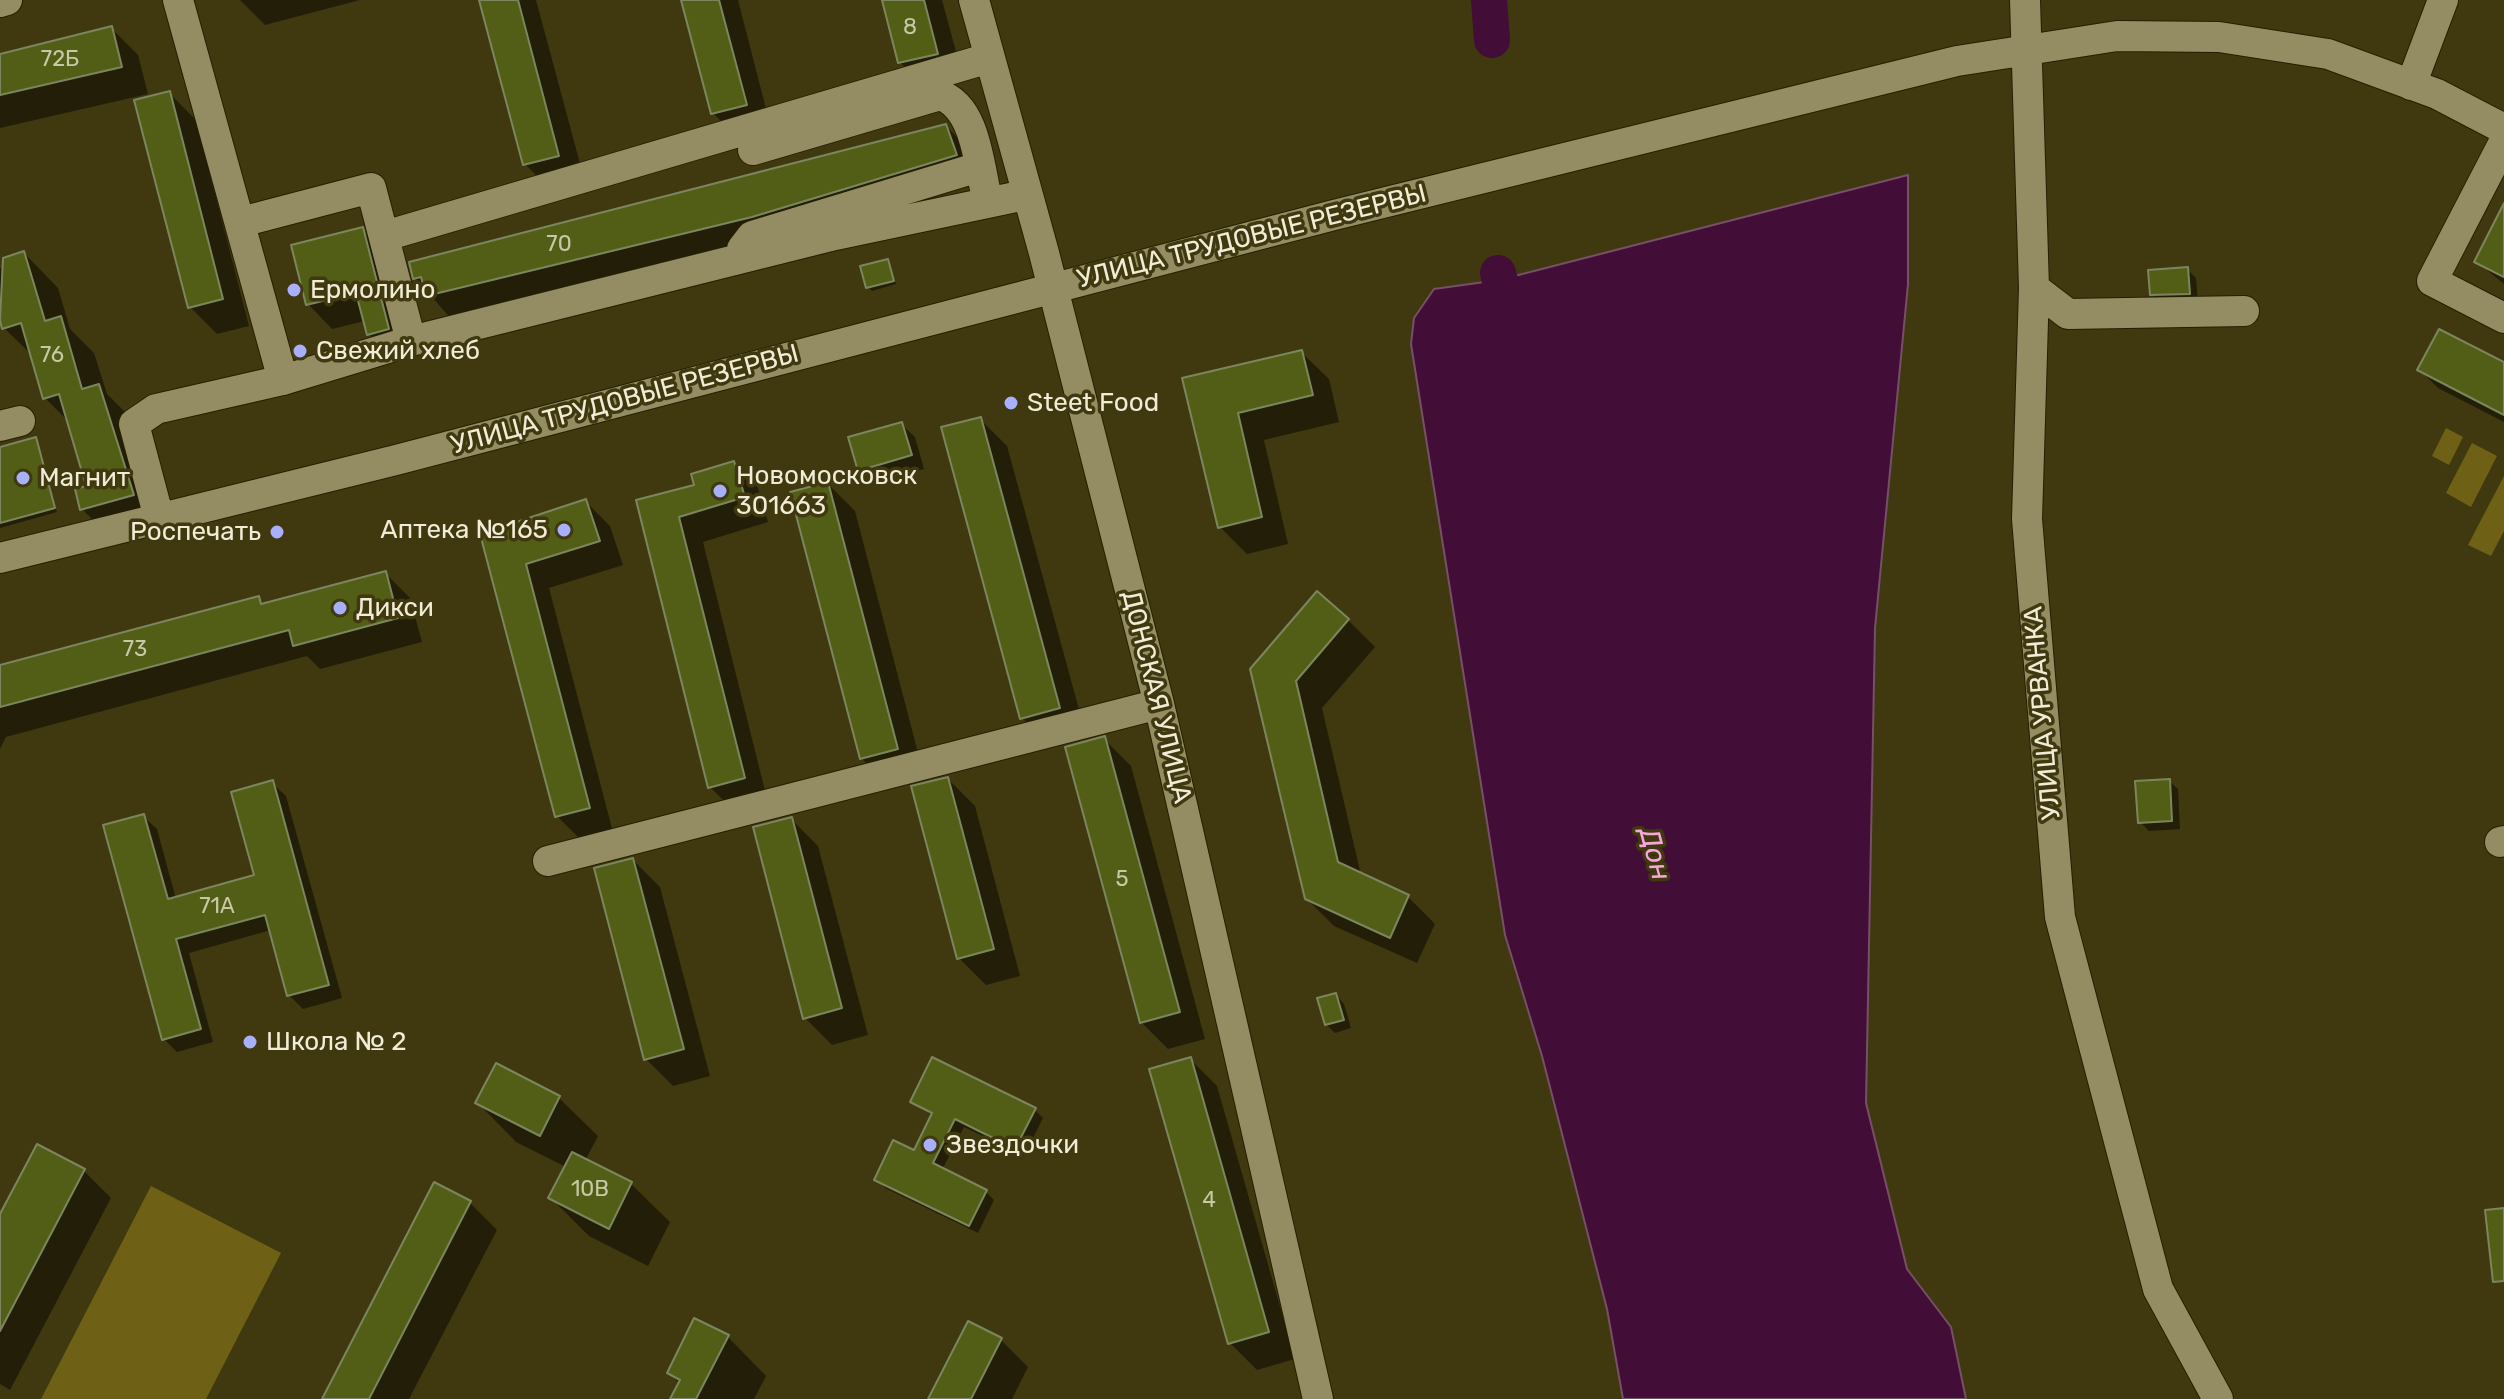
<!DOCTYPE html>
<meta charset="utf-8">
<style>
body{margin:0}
canvas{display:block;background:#40380f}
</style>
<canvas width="2504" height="1399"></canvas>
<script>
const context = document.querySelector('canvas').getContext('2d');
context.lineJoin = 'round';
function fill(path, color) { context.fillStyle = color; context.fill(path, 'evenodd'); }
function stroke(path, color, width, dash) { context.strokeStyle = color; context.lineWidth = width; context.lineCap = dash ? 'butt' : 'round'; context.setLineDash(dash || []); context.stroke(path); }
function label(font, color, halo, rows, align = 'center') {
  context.font = font + ' Rubik,sans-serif'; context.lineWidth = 7; context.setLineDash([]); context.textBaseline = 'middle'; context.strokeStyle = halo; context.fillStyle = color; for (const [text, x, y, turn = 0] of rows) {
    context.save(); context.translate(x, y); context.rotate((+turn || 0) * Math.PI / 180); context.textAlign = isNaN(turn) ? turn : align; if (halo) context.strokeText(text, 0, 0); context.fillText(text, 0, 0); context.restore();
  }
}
fill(new Path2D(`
 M2446 428 2463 437 2449 465 2432 456Z
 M2472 443 2497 456 2471 507 2446 493Z
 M2504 476V531L2491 556 2468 545Z
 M151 1186 281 1253 206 1399H41Z`), '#6e6116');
const water = new Path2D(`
 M1908 175V284L1875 628 1866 1103 1907 1269 1951 1327 1966 1399H1623L1607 1309 1542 1056 1505 935 1411 344 1414 318 1434 289 1499 280Z`);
fill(water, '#420d36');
stroke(water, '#765066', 2);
fill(new Path2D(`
 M240 0H360L265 25Z
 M481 0H536L585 182 552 191 525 164Z
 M683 0H738L772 132 740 140 713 113Z
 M884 0H942L964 81 927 90 900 62Z
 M111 28 138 55 148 94 0 128V56Z
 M169 93 196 120 249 326 217 334 190 307Z
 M946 126 973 153 982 182 779 244 454 322 415 278Z
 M2504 225V284L2476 261Z
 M362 230 386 254 412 353 393 359 369 334 365 321 332 329 308 304Z
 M24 253 58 288 70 329 94 353 107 394 133 420 167 529 116 543 82 509 88 487 69 422 45 398 33 356 4 328 0 313V269Z
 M887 261 896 284 872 291 868 287Z
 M2187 269 2196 278 2198 302H2161L2152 294Z
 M1301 352 1329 379 1339 422 1264 440 1288 544 1247 554 1220 527 1185 380Z
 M2504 364V422L2438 388 2420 370Z
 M980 419 1007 446 1086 735 1049 745 1022 718Z
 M901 424 915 437 924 469 873 483 860 470Z
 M35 440 57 512 0 528V449Z
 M734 463 758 488 768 522 703 542 768 803 734 811 709 786 638 501 697 486Z
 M828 484 855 511 924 776 889 785 861 758Z
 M586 502 610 526 623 565 549 588 613 832 581 840 557 816 483 535Z
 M385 573 410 598 422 642 320 669 307 656 6 737 0 749V668L258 598 265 605Z
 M1348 620 1375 647 1322 708 1361 875 1408 897 1435 924 1417 963 1334 926 1306 898 1252 670Z
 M1104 739 1131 766 1205 1039 1168 1049 1141 1022Z
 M948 779 975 806 1020 976 986 985 959 958Z
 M2169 781 2178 789 2180 829 2149 831 2140 822Z
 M272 783 286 796 342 998 303 1009 289 995 271 930 189 953 213 1042 177 1052 164 1039 143 816 157 829 176 899 257 877Z
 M791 819 818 846 868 1035 832 1045 805 1018Z
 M633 860 660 887 710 1076 673 1086 646 1059Z
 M1336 995 1344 1004 1351 1028 1335 1033 1326 1024Z
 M1190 1059 1217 1086 1295 1359 1257 1370 1230 1343Z
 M559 1098 598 1136 585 1161 631 1184 670 1222 648 1266 589 1236 551 1198 566 1167 516 1142 478 1103Z
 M913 1101 1034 1109 1043 1118 1024 1156 964 1127 942 1170 985 1191 994 1200 978 1233 885 1188 876 1179 915 1153 933 1116Z
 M84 1171 111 1198 10 1390 0 1384V1219Z
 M470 1203 497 1230 409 1399H324Z
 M969 1324 1001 1340 1028 1367 1012 1399H930Z
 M728 1337 766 1376 754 1399H672L680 1384 669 1373Z`), '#0007');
stroke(new Path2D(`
 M1489 0 1492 40
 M1498 273 1512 328`), '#420d36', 36);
const building = new Path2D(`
 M479 0H518L559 156 523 165Z
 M681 0H719L747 105 711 114Z
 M882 0H924L938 54 898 63Z
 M112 26 122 67 0 95V54Z
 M170 91 223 299 188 308 134 100Z
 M946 124 957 155 752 217 426 296 421 277 413 279 409 262Z
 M2504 203V277L2474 262Z
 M363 227 389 329 367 335 356 293 306 305 291 245Z
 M24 251 45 321 61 316 82 389 99 384 134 495 80 510 75 489 86 486 59 394 43 399 21 323 2 329 0 320 3 258Z
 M888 259 894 281 866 288 860 266Z
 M2188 267 2190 294 2150 295 2148 270Z
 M2439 329 2504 362V415L2417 370Z
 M1302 350 1313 395 1238 413 1262 517 1218 528 1182 378Z
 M981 417 1060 708 1020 719 941 427Z
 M902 422 912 455 858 471 848 437Z
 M36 437 55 508 0 523V447Z
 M734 461 745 497 679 517 745 778 708 788 636 500 694 485 691 474Z
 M828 482 898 749 860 759 790 492Z
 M586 499 600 541 526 564 590 808 555 817 480 534Z
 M386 571 398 618 293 646 289 630 0 707V665L259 596 261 604Z
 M1317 591 1349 619 1296 681 1338 862 1409 895 1390 938 1305 899 1250 669Z
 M1105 736 1180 1012 1140 1023 1065 747Z
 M948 777 994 949 957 959 911 786Z
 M2170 779 2172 821 2138 823 2135 781Z
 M273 780 329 985 287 996 265 915 176 939 201 1029 162 1040 103 825 144 814 168 899 254 875 231 792Z
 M792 817 842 1008 803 1019 753 827Z
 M633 858 684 1049 644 1060 594 868Z
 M1336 993 1344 1020 1325 1025 1317 998Z
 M932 1057 1036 1108 1015 1149 955 1119 933 1163 987 1190 969 1226 874 1180 893 1140 914 1150 932 1113 910 1102Z
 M1191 1057 1269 1332 1228 1344 1149 1069Z
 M496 1063 560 1096 540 1136 475 1103Z
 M37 1144 85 1169 0 1331V1214Z
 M572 1152 632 1182 609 1229 548 1198Z
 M434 1182 471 1201 369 1399H322Z
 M2504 1208V1281L2493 1282 2485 1210Z
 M694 1318 729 1335 696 1399H670L680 1380 667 1373Z
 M968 1321 1002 1338 971 1399H928Z`);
fill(building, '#525e16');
stroke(building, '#7c865e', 2);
const minor = new Path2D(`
 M178 0 283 380
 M974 0 1044 253 1159 704 1318 1399
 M2025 0 2034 288 2027 519 2060 917 2158 1289 2218 1399
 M0 2 7 0
 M2411 85 2443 0
 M2504 142 2432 281 2504 318
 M753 150 940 95C977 107 979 169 988 202
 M241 222 371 188 411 341
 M385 236 989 58
 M742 249 752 236 979 167
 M2034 288 2068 314 2244 311
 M0 426 20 421
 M159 518 134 424 156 409 283 380 411 341 835 235 1025 195
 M0 558 396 460 1334 215 1957 61 2117 36 2219 37 2328 54 2437 94 2504 129
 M2500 842 2504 841
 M548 861 1159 704`);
stroke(minor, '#251f02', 32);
stroke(minor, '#948c62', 30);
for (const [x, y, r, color] of [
 [294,290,8,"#a8b0fc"],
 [300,351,8,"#a8b0fc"],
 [1011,403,8,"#a8b0fc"],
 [23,478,8,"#a8b0fc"],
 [720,491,8,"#a8b0fc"],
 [564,530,8,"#a8b0fc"],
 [277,532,8,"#a8b0fc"],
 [340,608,8,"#a8b0fc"],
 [250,1042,8,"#a8b0fc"],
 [930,1145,8,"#a8b0fc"]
]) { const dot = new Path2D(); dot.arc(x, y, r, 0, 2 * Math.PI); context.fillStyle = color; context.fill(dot); stroke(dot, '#40380f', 3); }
label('22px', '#c8c8a6', null, [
 ["8",910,28],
 ["72Б",60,60],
 ["70",559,245],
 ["76",52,356],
 ["73",135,650],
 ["5",1122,880],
 ["71А",217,907],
 ["10В",590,1190],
 ["4",1209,1201]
]);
label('26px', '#f0ecd6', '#40380f', [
 ["УЛИЦА ТРУДОВЫЕ РЕЗЕРВЫ",1252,237,-14],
 ["УЛИЦА ТРУДОВЫЕ РЕЗЕРВЫ",625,400,-15],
 ["ДОНСКАЯ УЛИЦА",1156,697,76],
 ["УЛИЦА УРВАНКА",2043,713,-95]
]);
label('26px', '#f0ecd6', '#40380f', [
 ["Ермолино",310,290],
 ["Свежий хлеб",316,351],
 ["Steet Food",1027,403],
 ["Новомосковск",736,476],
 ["301663",736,506],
 ["Магнит",39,478],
 ["Аптека №165",548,530,"right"],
 ["Роспечать",261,532,"right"],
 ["Дикси",356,608],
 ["Школа № 2",266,1042],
 ["Звездочки",946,1145]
], 'left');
label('italic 28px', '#f5a7dc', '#40380f', [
 ["Дон",1654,854,75]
]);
</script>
